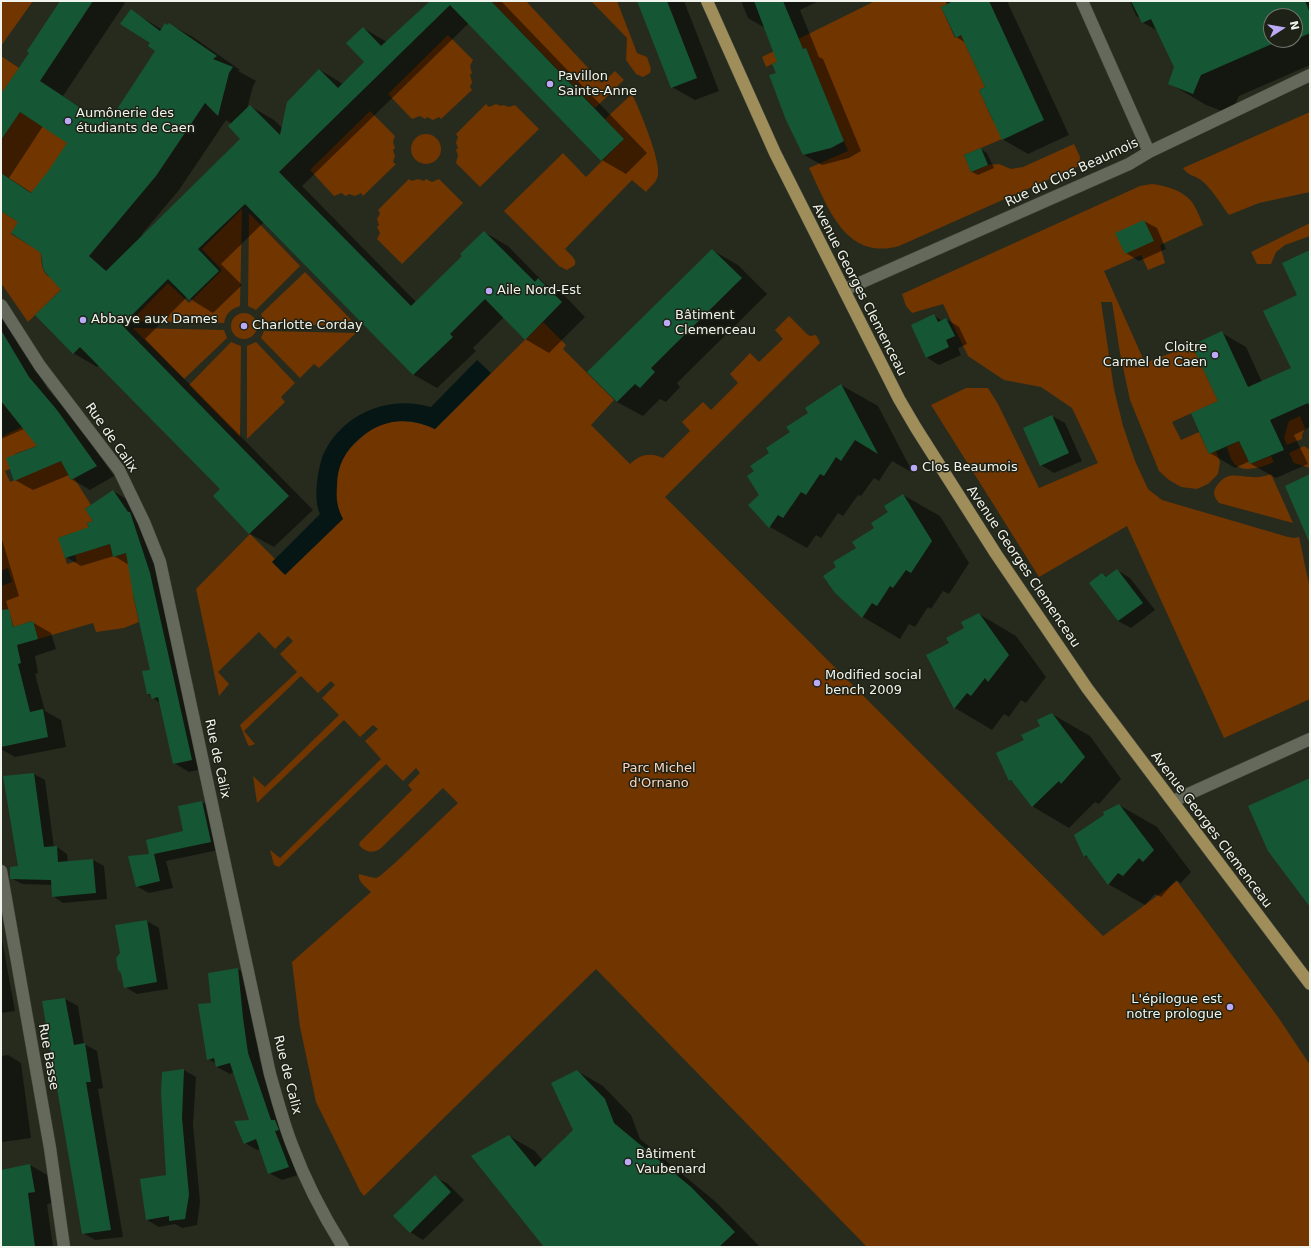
<!DOCTYPE html>
<meta charset="utf-8">
<style>
body{margin:0}
#map{position:relative;width:1311px;height:1248px;overflow:hidden;background:#272b1e;font-family:"DejaVu Sans",sans-serif}
canvas{display:block}
.frame{position:absolute;inset:0;border:2px solid #f1f4ec;pointer-events:none}
.north{position:absolute;left:1263px;top:8px;width:40px;height:40px;box-sizing:border-box;background:#1e2115;border:1px solid #72756b;border-radius:50%;rotate:78deg;font-size:11px;font-weight:700;line-height:16px;text-align:center;color:#f1f4ec}
.north::after{content:'';display:block;margin:auto;width:14px;height:18px;background:#bbaaf6;clip-path:polygon(50% 0,100% 100%,50% 72%,0 100%)}
</style>
<div id="map">
<canvas width="1311" height="1248"></canvas>
<div class="frame"></div>
<div class="north">N</div>
</div>
<script>
const context = document.querySelector('canvas').getContext('2d');
context.lineJoin = 'round';
function fill(path, color) { context.fillStyle = color; context.fill(path, 'evenodd'); }
function stroke(path, color, width, dash) { context.strokeStyle = color; context.lineWidth = width; context.lineCap = dash ? 'butt' : 'round'; context.setLineDash(dash || []); context.stroke(path); }
function label(font, color, halo, rows, align = 'center') {
  context.font = font + ' "DejaVu Sans",sans-serif'; context.lineWidth = 3; context.setLineDash([]); context.textBaseline = 'middle'; context.strokeStyle = halo; context.fillStyle = color; for (const [text, x, y, turn = 0] of rows) {
    context.save(); context.translate(x, y); context.rotate((+turn || 0) * Math.PI / 180); context.textAlign = isNaN(turn) ? turn : align; if (halo) context.strokeText(text, 0, 0); context.fillText(text, 0, 0); context.restore();
  }
}
fill(new Path2D(`
 M1 1H33L1 46Z
 M491 1H526L602 83 615 71 624 80 595 108Z
 M591 1H617L637 53 647 57 651 69 650 73 643 77 636 74 626 60 627 38Z
 M875 1H945L947 4 941 7 955 38 961 35 985 87 979 90 993 121 1007 137 964 155 971 172 988 165 999 164 1011 169 1023 167 1074 144 1080 157 1079 166 899 246C845 261 828 207 809 168L848 151 806 48 766 67 762 57Z
 M448 35 473 60 470 66 472 73 470 75 472 82 470 87 472 90 441 119 439 117 433 120 427 117 425 119 420 116 412 119 388 94Z
 M1 56 19 68 1 94Z
 M632 94C639 108 661 161 658 175 657 182 650 187 646 192L632 180 565 249C569 254 577 258 575 265L567 270 559 266 504 211 563 153 586 177 624 139 605 119Z
 M486 104 489 107 496 104 501 106 503 105 509 107 515 105 539 129 480 187 456 163 458 155 456 150 458 148 456 143 458 137 456 134Z
 M370 111 395 136 393 142 395 148 393 150 395 156 393 162 396 164 363 196 361 193 355 196 349 194 346 196 341 193 334 196 310 170Z
 M20 112 70 144 36 196 1 173V140Z
 M1310 112V192L1259 203 1229 215C1220 203 1212 189 1201 180 1194 175 1188 176 1183 168Z
 M411 149a15 15 0 1 1 30 0a15 15 0 1 1-30 0Z
 M409 179 412 181 418 179 424 181 426 179 432 182 439 179 463 203 402 264 377 239 380 233 377 227 379 225 377 219 380 213 378 210Z
 M1152 184C1167 186 1182 190 1192 202 1197 209 1200 218 1203 225L1160 245 1165 263 1148 270 1141 255 1104 271 1145 363 1192 345 1218 401 1172 422 1181 440 1199 432 1209 454 1216 451 1220 462 1218 474 1208 484 1197 489 1181 487 1169 480 1159 471 1130 400 1120 353 1112 302H1101L1114 389 1123 426 1135 461 1148 489 1162 500 1288 537 1294 538 1299 537 1310 589V699L1224 738 1127 526 1039 577 931 405 966 388H988L998 404 1039 488 1098 463 1072 408 1041 387 1004 380 968 356 943 304 912 313 906 306 902 294 1140 186Z
 M242 209 240 306C231 309 226 313 224 323L131 321 168 283 189 303 222 270 202 249Z
 M1 211 18 222 11 234 34 248 40 246C42 256 39 274 52 278 58 280 68 277 75 276L28 322 1 283Z
 M249 213 300 266 256 310 248 306Z
 M1310 223V236L1285 245 1276 252 1271 264H1257L1251 252Z
 M305 272 357 326 264 324 261 314Z
 M231 326a13 13 0 1 1 26 0a13 13 0 1 1-26 0Z
 M789 316 807 334 810 336 816 335 820 343 665 497 1103 936 1177 881 1278 1017 1310 1065V1247H867L596 969 364 1196 360 1191 316 1102 300 1027 292 962 371 892C366 887 357 881 359 874L370 877 376 878 380 876 396 862 458 803 443 788 380 849C372 854 365 852 359 845L360 842 412 790 408 785 420 773 416 768 403 781 386 764 279 867 274 865 270 850 280 858 381 759 365 741 378 729 373 725 360 737 344 720 257 803 253 776 265 787 339 715 322 698 335 685 331 681 318 693 301 676 244 731 255 744 250 746 248 745 240 725 297 672 280 654 293 641 288 636 275 649 259 632 218 672 229 684 219 696 196 589 250 534 275 559 272 562 343 519C334 502 333 477 342 459 347 450 355 443 363 436 370 430 377 425 387 423 402 419 420 422 435 429L543 322 566 345 563 349 614 400 591 425 630 464C640 454 651 452 663 458L690 431 682 422 703 402 711 410 738 383 730 374 750 353 759 362 783 339 775 330Z
 M133 328 224 330 227 338 184 379Z
 M264 331 356 333 319 368 314 364 300 378 261 338Z
 M231 342 241 346 240 437 189 385Z
 M256 342 295 383 281 397 285 402 247 439V346Z
 M1300 416 1305 428 1302 435V439L1287 445 1284 438 1289 421Z
 M41 418 67 468 65 469 71 480 74 478 91 505 85 509 93 521 87 523 93 539 96 538 98 548 110 544 113 557 141 548 133 595 139 622 124 628 96 632 93 623 38 639 32 621 11 628 1 633V586L12 582 8 568 1 571V437ZM39 445 32 473 10 482 5 471 10 469 15 454ZM72 533 79 554 75 555 77 561 67 564 59 538Z
 M1239 441 1250 464 1271 456 1274 462C1265 466 1246 473 1237 466 1231 462 1229 453 1227 447Z
 M1304 446 1310 450V468L1294 463 1289 453Z
 M1271 474 1293 523 1219 503C1215 498 1212 493 1216 487 1227 470 1237 477 1253 477 1259 478 1265 476 1271 474Z`), '#713500');
fill(new Path2D(`
 M477 360 491 373 435 429C408 416 383 419 360 438 345 451 337 466 337 486 336 499 337 508 343 519L285 575 272 562 320 514C315 503 316 488 318 475 320 466 321 457 326 449 346 412 391 395 431 407Z`), '#061615');
fill(new Path2D(`
 M61 1H122L125 3 63 96 91 114 94 110 111 120 157 51 136 14 163 30 169 24 193 37 240 70 238 71 256 81 253 86 247 109 250 106 274 120 282 128 320 70 343 84 366 62 363 28 387 42 430 1H501L647 153 626 174 602 160 469 23 302 186 416 302 463 256 484 232 508 246 545 284 562 293 585 317 549 353 525 339 504 317 473 348 476 351 437 388 414 375 264 222 221 264 242 285 213 313 187 297 145 339 313 510 274 547 250 534 214 496 221 489 99 365 97 367 73 353 62 290 42 252 20 222 1 210V96L30 53ZM226 120 232 124 241 139 143 235 142 234 179 190ZM43 126 69 142 50 171 32 193 9 178Z
 M638 1H684L719 91 695 100 672 87Z
 M741 1H819L800 10 819 57 823 59 861 151 849 158 822 165 804 155 777 73 778 62 765 28 748 18Z
 M946 1H1007L1069 135 1028 154 1002 139 986 88 966 43 956 37Z
 M1130 1H1310V65L1239 96 1230 114 1206 105 1169 83 1175 67 1158 31 1142 22 1141 18 1136 16ZM1271 16H1295V40H1271Z
 M981 149 987 153 994 168 978 175 972 172 965 156Z
 M1144 221 1157 228 1166 249 1139 261 1126 253Z
 M712 250 738 265 767 294 677 383 680 387 666 402 660 399 643 416 617 402 589 372Z
 M1310 252V427L1294 435 1308 464 1276 478 1251 464 1250 461 1235 468 1210 453 1219 402 1222 333 1246 347 1262 382 1292 368 1298 296Z
 M1 311 47 388 75 421 114 476 90 490 71 479 69 475 33 490 15 480 38 446 24 429 1 439Z
 M934 316 943 321 946 319 959 327 967 344 958 348 961 355 939 365 926 357Z
 M841 385 878 406 913 473 892 461 879 481 874 478 861 496 858 495 843 516 838 513 821 538 816 535 807 548 770 527 749 505 760 495 755 472 809 413Z
 M1052 416 1065 423 1082 461 1054 473 1041 465Z
 M113 491 128 500 145 521 207 768 189 772 174 763 160 703 148 694 151 670 129 565 114 556 81 566 66 557 95 522Z
 M903 495 940 516 969 563 949 594 943 591 931 609 928 607 915 627 909 624 900 639 863 617 835 593 838 568 876 529Z
 M1 536 19 596 6 601 14 628 32 622 51 633 56 649 35 656 38 673 35 674 45 711 61 720 66 747 15 757 1 749Z
 M1117 570 1130 578 1155 610 1131 628 1118 621 1103 574 1107 577Z
 M979 614 1016 636 1046 677 1026 703 1021 700 1009 717 1004 714 992 730 955 708 927 656 950 643Z
 M1052 714 1090 736 1121 779 1099 804 1095 802 1069 828 1032 806 1015 784 1010 780 1025 741Z
 M34 774 45 780 54 848 57 847 67 854 68 862 93 860 104 866 107 899 63 903 53 896 52 885 22 884 11 878 19 867Z
 M202 802 215 810 223 849 166 861 173 888 149 893 136 886 150 855 185 831Z
 M1119 805 1157 827 1191 872 1181 883 1176 880 1161 897 1155 894 1145 905 1108 884 1090 859 1085 856Z
 M147 921 159 928 168 989 137 994 125 987Z
 M1 934 15 1011 1 1013Z
 M238 969 250 977 255 1026 260 1061 301 1174 282 1180 269 1173 260 1149 257 1150 245 1143 250 1121 234 1072 230 1074 217 1067V1064L208 1059 212 1004Z
 M65 999 78 1006 84 1044 97 1051 103 1088 98 1089 123 1237 95 1240 83 1233Z
 M8 1055 21 1063 31 1138 2 1142H1V1056Z
 M184 1070 196 1077 193 1125 200 1202 197 1225 182 1228 175 1224 159 1227 147 1220 168 1176Z
 M577 1071 603 1086 631 1115 640 1139 717 1203 760 1247H546L509 1136 535 1151 543 1161 574 1130Z
 M30 1165 49 1176 54 1203 47 1204 53 1247H1V1171Z
 M435 1177 448 1184 464 1200 423 1240 410 1232Z`), '#0007');
fill(new Path2D(`
 M60 1H93L40 81 90 114 94 108 110 120 155 51 148 46 150 43 120 24 131 9 160 31 165 23 167 25 169 23 217 56 213 59 233 67 229 73 218 116 205 103 156 176 89 256 106 271 240 139 228 126 250 105 280 135 287 102 319 69 338 88 364 62 346 43 363 27 381 46 430 1H491L624 139 601 161 450 5 279 172 411 306 462 256 460 254 484 231 535 282 538 278 562 302 525 340 485 299 450 334 453 337 413 375 245 204 198 249 219 271 189 300 168 279 122 325 289 496 249 534 213 496 220 489 80 347 73 354 35 315 61 290 45 272 43 268 41 253 11 233 18 222 1 211V173L31 193 49 170 67 143 20 112 1 140V94L29 53 27 51Z
 M637 1H667L697 78 671 88Z
 M754 1H783L803 49 806 48 844 141 831 148 803 155 786 120 769 75 776 73 772 64 777 62Z
 M953 1H989L1044 120 1002 140 979 90 985 87 961 35 956 38 941 7Z
 M1131 1H1305L1310 13V33L1295 40V16H1271V40H1281L1201 75 1193 94 1168 84 1174 67 1151 19 1142 23Z
 M981 148 988 165 971 172 964 155Z
 M1144 220 1154 241 1125 254 1115 233Z
 M712 249 742 278 651 368 655 372 640 388 635 384 617 402 587 372Z
 M1310 250V408L1308 403 1270 420 1284 450 1250 464 1239 441 1209 454 1191 413 1218 401 1192 345 1222 331 1248 387 1291 368 1263 311 1297 295 1282 263Z
 M934 314 938 322 946 318 955 336 946 340 949 347 926 358 911 325Z
 M1 330 29 377 57 410 97 466 71 480 61 461 14 481 6 458 37 446 1 401Z
 M841 384 878 454 855 440 841 461 836 457 824 476 820 474 806 495 801 492 783 518 778 515 769 528 748 505 759 495 747 476 754 471 750 466 769 453 766 448 790 432 786 427 808 413 805 408Z
 M1052 415 1069 453 1040 466 1023 428Z
 M1310 474V544L1285 486Z
 M113 490 128 512H130L150 573 192 760 173 764 158 697 152 699 150 694H147L142 671 150 670 133 594 126 553 113 557 110 544 65 558 58 538 89 527 87 523 93 521 85 509Z
 M903 494 932 541 911 573 906 570 893 588 890 586 877 606 872 603 862 618 835 593 823 576 836 567 833 562 856 548 852 542 874 528 871 523 888 512 884 506Z
 M1117 569 1143 603 1118 621 1089 583 1102 573 1106 577Z
 M9 609 13 627 33 621 38 639 17 645 21 663 18 664 30 712 43 709 48 737 1 747V610Z
 M979 613 1009 655 988 682 985 678 971 696 967 693 954 709 926 655 949 643 946 638 964 628 961 622Z
 M1052 713 1085 757 1061 784 1059 781 1032 807 1011 780 1009 781 996 753 1024 740 1021 735 1040 726 1037 720Z
 M34 773 44 847 57 846 58 862 93 859 96 893 52 897 51 880 10 879V867L18 866 3 776Z
 M1310 778V907L1268 851 1248 806Z
 M202 801 211 842 154 854 160 881 136 887 128 856 149 854 146 840 183 831 178 806Z
 M1119 804 1154 850 1143 862 1139 858 1123 876 1118 873 1108 885 1086 855 1084 857 1074 835 1104 815 1103 812Z
 M147 920 157 982 124 988 121 973 118 970 116 958 120 953 115 925Z
 M238 968 243 1018 248 1053 271 1120H275L279 1130 275 1131 289 1167 268 1174 256 1139 244 1144 234 1121 249 1120 230 1063 216 1067 214 1058 207 1060 198 1004 211 1003 208 973Z
 M65 998 74 1045 85 1043 91 1082H86L111 1230 82 1234 42 1001Z
 M184 1069 182 1118 189 1195 185 1219 169 1221V1216L146 1220 140 1179 166 1175 161 1092 162 1072Z
 M577 1070 605 1099 614 1123 691 1187 735 1232 719 1247H544L471 1156 509 1135 535 1167 573 1130 551 1083Z
 M30 1164 35 1192 28 1193 35 1247H1V1170Z
 M435 1175 451 1192 410 1233 393 1216Z`), '#155735');
const minor = new Path2D(`
 M1082 1 1149 152
 M844 290 1129 164 1149 152 1310 75
 M1 305 40 366 119 470 144 522 160 562 270 1074C277 1098 283 1122 292 1145 305 1180 323 1215 343 1247
 M1173 801 1310 739
 M1 871 50 1148 64 1247`);
const major = new Path2D(`
 M707 1 775 153 899 399 916 428 996 554 1087 688 1310 984`);
stroke(minor, '#46493f', 13);
stroke(major, '#46493f', 13);
stroke(minor, '#65695b', 12);
stroke(major, '#9f8e5a', 12);
for (const [x, y, r, color] of [
 [550,84,4,"#bbaaf6"],
 [68,121,4,"#bbaaf6"],
 [489,291,4,"#bbaaf6"],
 [83,320,4,"#bbaaf6"],
 [667,323,4,"#bbaaf6"],
 [244,326,4,"#bbaaf6"],
 [1215,355,4,"#bbaaf6"],
 [914,468,4,"#bbaaf6"],
 [817,683,4,"#bbaaf6"],
 [1230,1007,4,"#bbaaf6"],
 [628,1162,4,"#bbaaf6"]
]) { const dot = new Path2D(); dot.arc(x, y, r, 0, 2 * Math.PI); context.fillStyle = color; context.fill(dot); stroke(dot, '#1e2115', 1.5); }
label('13px', '#f1f4ec', '#1e2115', [
 ["Pavillon",558,77],
 ["Sainte-Anne",558,92],
 ["Aumônerie des",76,114],
 ["étudiants de Caen",76,129],
 ["Aile Nord-Est",497,291],
 ["Bâtiment",675,316],
 ["Clemenceau",675,331],
 ["Abbaye aux Dames",91,320],
 ["Charlotte Corday",252,326],
 ["Cloitre",1207,348,"right"],
 ["Carmel de Caen",1207,363,"right"],
 ["Clos Beaumois",922,468],
 ["Modified social",825,676],
 ["bench 2009",825,691],
 ["L'épilogue est",1222,1000,"right"],
 ["notre prologue",1222,1015,"right"],
 ["Bâtiment",636,1155],
 ["Vaubenard",636,1170]
], 'left');
label('13px', '#f1f4ec', '#1e2115', [
 ["Rue du Clos Beaumois",1072,173,-25],
 ["Avenue Georges Clemenceau",859,290,63],
 ["Rue de Calix",111,438,55],
 ["Avenue Georges Clemenceau",1023,567,56],
 ["Rue de Calix",217,759,78],
 ["Avenue Georges Clemenceau",1211,830,53],
 ["Rue Basse",48,1057,80],
 ["Rue de Calix",287,1075,76]
]);
label('13px', '#fed6be', '#1e2115', [
 ["Parc Michel",659,769],
 ["d'Ornano",659,784]
]);
</script>
